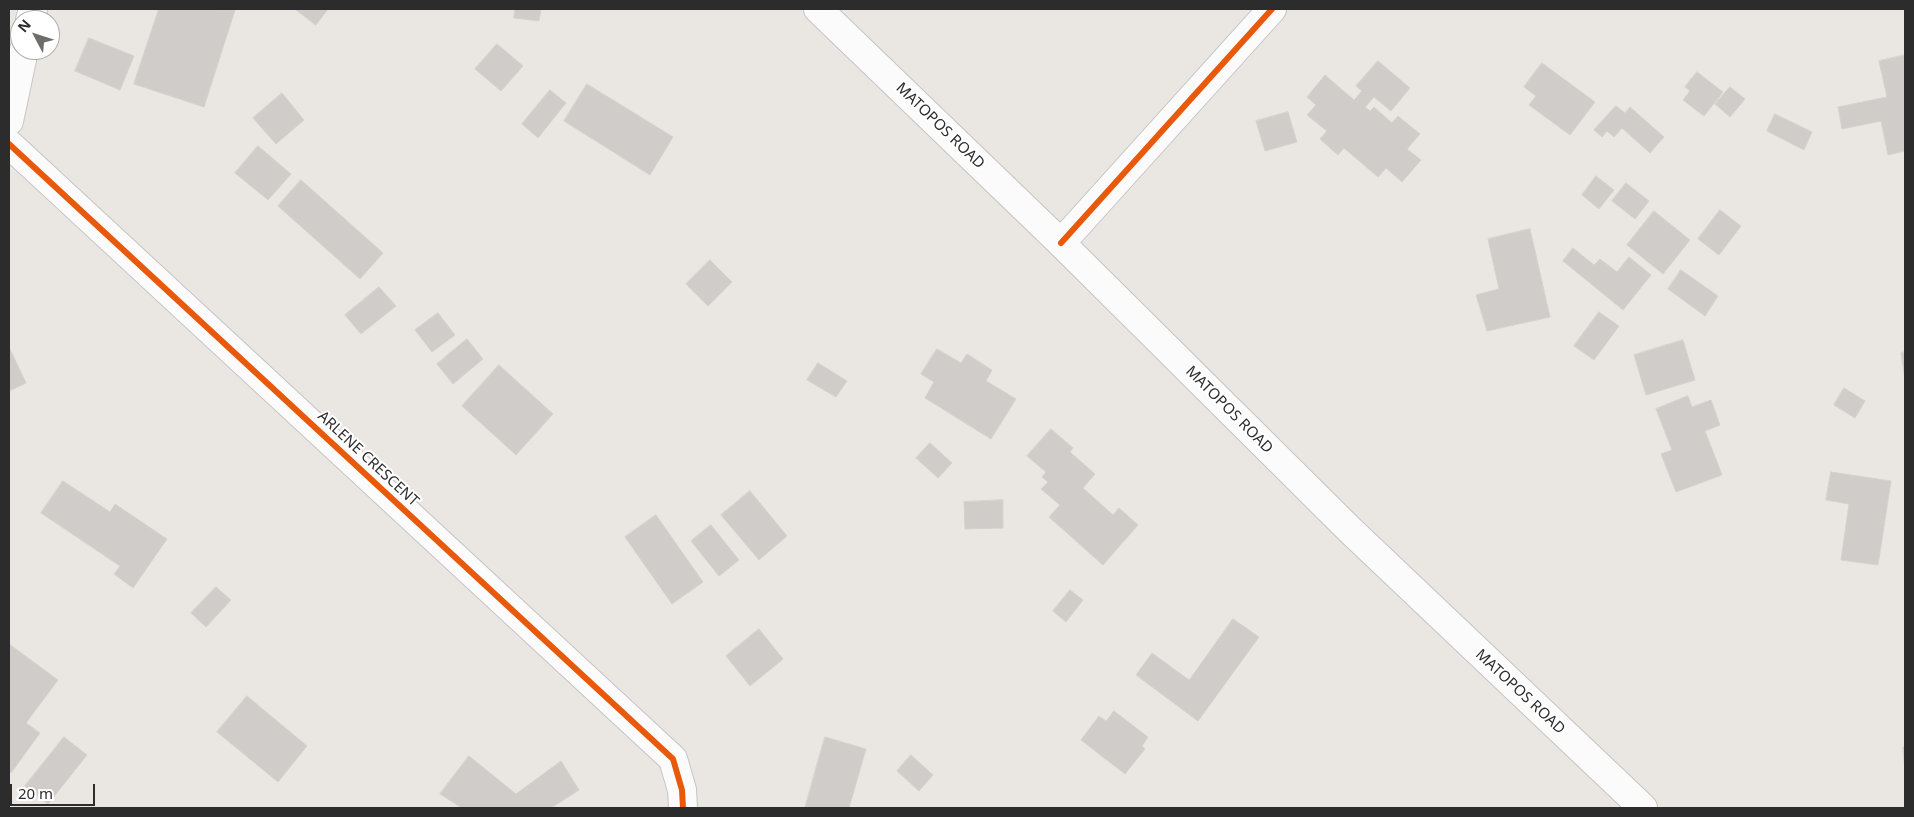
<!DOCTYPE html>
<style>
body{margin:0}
#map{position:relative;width:1914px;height:817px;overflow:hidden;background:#eae6e2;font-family:"Noto Sans",sans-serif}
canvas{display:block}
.frame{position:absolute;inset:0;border:10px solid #2c2c2c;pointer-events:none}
.north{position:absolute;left:10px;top:10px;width:50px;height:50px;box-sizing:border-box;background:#fff;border:1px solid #ababab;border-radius:50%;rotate:310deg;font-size:14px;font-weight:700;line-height:20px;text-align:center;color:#2c2c2c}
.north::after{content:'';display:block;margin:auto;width:18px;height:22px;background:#6e6d6c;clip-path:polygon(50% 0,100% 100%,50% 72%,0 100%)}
.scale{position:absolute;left:10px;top:784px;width:85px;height:22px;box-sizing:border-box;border:2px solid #2c2c2c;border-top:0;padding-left:6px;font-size:15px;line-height:18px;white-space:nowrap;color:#2c2c2c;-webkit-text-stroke:4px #fff;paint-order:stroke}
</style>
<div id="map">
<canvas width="1914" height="817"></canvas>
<div class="frame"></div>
<div class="north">N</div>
<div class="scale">20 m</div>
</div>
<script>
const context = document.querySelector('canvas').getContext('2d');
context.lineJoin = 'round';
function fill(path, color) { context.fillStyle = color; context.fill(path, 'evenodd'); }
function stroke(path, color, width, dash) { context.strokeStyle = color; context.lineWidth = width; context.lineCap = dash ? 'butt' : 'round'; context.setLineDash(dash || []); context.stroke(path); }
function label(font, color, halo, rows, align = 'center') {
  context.font = font + ' "Noto Sans",sans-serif'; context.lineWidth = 4; context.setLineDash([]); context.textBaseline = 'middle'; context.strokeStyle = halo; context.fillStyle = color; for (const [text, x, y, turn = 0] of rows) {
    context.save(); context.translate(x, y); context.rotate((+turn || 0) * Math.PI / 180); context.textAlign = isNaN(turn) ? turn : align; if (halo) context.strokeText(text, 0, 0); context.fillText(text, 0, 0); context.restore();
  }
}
const building = new Path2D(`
 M159 9 235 10 204 107 134 84Z
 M295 9H328L316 25Z
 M515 9H541L539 21 514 18Z
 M89 38 134 56 120 90 75 71Z
 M497 44 523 66 501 91 475 69Z
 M1905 55V151L1888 155 1881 121 1842 129 1838 107 1887 97 1879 61Z
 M1378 61 1410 88 1391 111 1374 97 1365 107 1370 111 1374 107 1392 123 1398 116 1420 134 1407 149 1421 160 1402 182 1386 168 1378 177 1344 148 1338 155 1320 139 1327 131 1307 115 1316 105 1307 97 1325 75 1354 100 1362 91 1356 86Z
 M1542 63 1595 102 1570 135 1529 105 1536 96 1524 87Z
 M1697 72 1723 92 1704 116 1683 100 1690 91 1685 87Z
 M587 84 673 137 650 175 564 121Z
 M1730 87 1745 99 1730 117 1715 104Z
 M550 90 566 103 538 138 522 124Z
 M282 93 304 120 276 144 253 118Z
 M1616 106 1625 113 1630 107 1664 137 1650 153 1622 128 1614 137 1607 131 1602 137 1594 130Z
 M1288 112 1297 142 1265 151 1256 121Z
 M1775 114 1812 132 1804 150 1767 131Z
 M258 146 291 174 268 200 235 173Z
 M1596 176 1614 190 1599 209 1582 195Z
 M301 180 383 253 360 279 278 206Z
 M1626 183 1649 201 1635 219 1612 201Z
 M1720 210 1741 226 1719 255 1698 239Z
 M1654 211 1690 240 1663 274 1627 245Z
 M1530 229 1550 317 1487 331 1476 295 1499 289 1488 239Z
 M1573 248 1594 265 1600 259 1617 272 1629 257 1651 275 1623 310 1563 261Z
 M710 260 732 282 708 306 686 284Z
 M1681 270 1718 296 1705 316 1668 289Z
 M379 287 396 306 361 334 345 315Z
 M1599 312 1619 326 1594 360 1574 346Z
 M438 313 455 335 432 352 415 330Z
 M467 339 483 359 453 384 437 364Z
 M1683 340 1695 380 1646 395 1634 355Z
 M9 347 26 383 9 391Z
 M937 349 961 363 967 354 992 370 986 381 1016 399 991 439 925 398 934 382 921 374Z
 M1905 352V380L1901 353Z
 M818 363 847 381 836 397 807 380Z
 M499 365 553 414 516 455 462 406Z
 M1844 388 1865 401 1855 418 1834 405Z
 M1688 396 1692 407 1711 400 1720 425 1705 431 1722 475 1676 492 1661 454 1672 450 1656 409Z
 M1051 429 1073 448 1070 452 1095 474 1083 488 1113 515 1119 508 1138 525 1103 565 1049 517 1060 505 1041 489 1048 482 1042 477 1046 472 1027 456Z
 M930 443 952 463 938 478 916 458Z
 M1831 472 1891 481 1878 565 1841 560 1849 504 1826 500Z
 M63 481 110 512 115 504 167 539 133 588 114 574 120 566 41 513Z
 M750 491 787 536 759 560 721 515Z
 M1003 500V528L965 529 964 502Z
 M656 515 703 582 672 604 625 537Z
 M711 525 739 560 719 576 691 541Z
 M216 587 231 600 206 627 191 613Z
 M1070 590 1083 600 1066 622 1053 611Z
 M1233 619 1259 637 1198 721 1136 675 1152 653 1189 680Z
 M759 629 783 659 750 686 726 656Z
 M9 644 58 680 26 723 40 733 11 773 9 771Z
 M247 696 307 746 278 782 217 732Z
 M1114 711 1148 737 1142 746 1145 749 1125 774 1081 740 1099 716 1106 721Z
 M64 737 87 755 48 804 25 786Z
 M825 737 866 749 849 808H805Z
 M1903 747H1905V769Z
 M911 755 933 775 919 791 897 771Z
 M469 756 516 794 561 761 579 790 551 808H462L440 794Z`);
fill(building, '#cfccc9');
stroke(building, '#d5d2ce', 1);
const minor = new Path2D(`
 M30 20 33 9
 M9 121 24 50
 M9 144 673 759 682 790 683 808
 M1061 243 1272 9`);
const secondary = new Path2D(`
 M818 9 1061 243 1349 529 1643 808`);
stroke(minor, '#c6c4c5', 30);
stroke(secondary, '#c6c4c5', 30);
stroke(minor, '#fcfbfb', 28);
stroke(secondary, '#fcfbfb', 28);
stroke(new Path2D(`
 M9 144 673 759 682 790 683 808
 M1061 243 1272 9`), '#e8590c', 6);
label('15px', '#2c2c2c', '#fff', [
 ["MATOPOS ROAD",940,126,44],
 ["MATOPOS ROAD",1229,410,45],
 ["ARLENE CRESCENT",368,459,43],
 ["MATOPOS ROAD",1520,692,43]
]);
</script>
